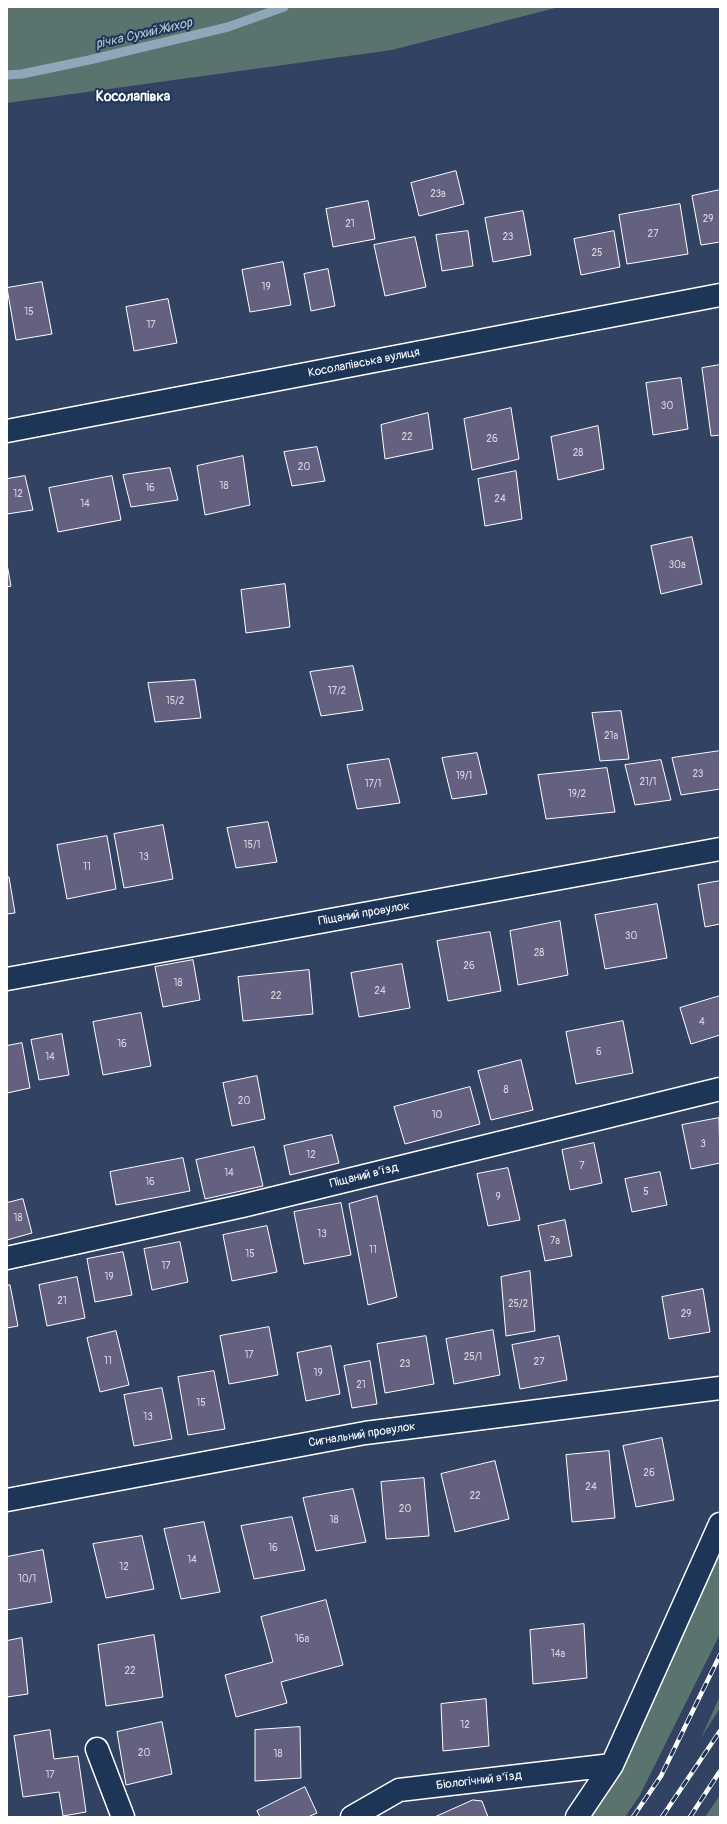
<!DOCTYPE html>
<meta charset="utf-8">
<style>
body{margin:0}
#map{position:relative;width:727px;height:1824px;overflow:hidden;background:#324263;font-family:Pangolin,sans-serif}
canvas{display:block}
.frame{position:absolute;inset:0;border:8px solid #fff;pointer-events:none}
</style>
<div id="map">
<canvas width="727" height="1824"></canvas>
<div class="frame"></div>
</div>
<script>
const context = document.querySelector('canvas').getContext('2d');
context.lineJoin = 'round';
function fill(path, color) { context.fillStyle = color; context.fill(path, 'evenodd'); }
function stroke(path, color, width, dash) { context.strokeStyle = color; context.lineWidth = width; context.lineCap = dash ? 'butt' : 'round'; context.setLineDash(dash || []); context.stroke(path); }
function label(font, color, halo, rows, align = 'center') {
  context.font = font + ' Pangolin,sans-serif'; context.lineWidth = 4; context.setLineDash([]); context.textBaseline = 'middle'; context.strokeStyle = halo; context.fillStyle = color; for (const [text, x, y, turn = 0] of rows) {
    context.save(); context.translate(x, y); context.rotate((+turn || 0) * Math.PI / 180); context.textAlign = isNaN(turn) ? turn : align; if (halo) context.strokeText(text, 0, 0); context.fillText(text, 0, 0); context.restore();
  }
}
fill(new Path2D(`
 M7 7H559L392 50 7 103Z
 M720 1508V1634L640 1795 625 1817H571L606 1766Z
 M720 1696V1708L701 1738Z
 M720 1795V1817H705Z`), '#5a736f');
stroke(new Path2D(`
 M7 75 22 74 89 60 228 27 284 7`), '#8fa8b9', 9);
const building = new Path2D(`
 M456 171 464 204 419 216 411 183Z
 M720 190V242L701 245 692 196Z
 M368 201 375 239 333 247 326 209Z
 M680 204 688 254 627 264 619 215Z
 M523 211 531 255 493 262 485 218Z
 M468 231 473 266 442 271 436 235Z
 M614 231 620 267 581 275 574 239Z
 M415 237 426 287 385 296 374 245Z
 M283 262 291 305 250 312 242 270Z
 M328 269 335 306 311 311 304 274Z
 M42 282 52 334 16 340 7 288Z
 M168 299 177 343 134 351 126 307Z
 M720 365V435L711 436 702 368Z
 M681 378 688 429 653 435 646 383Z
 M511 408 519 459 472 470 464 419Z
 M428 413 433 449 385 459 381 425Z
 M598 426 604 469 558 480 551 437Z
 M317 447 325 481 292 486 284 452Z
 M243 456 250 505 205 515 197 466Z
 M170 468 178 500 131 507 123 475Z
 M516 471 522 519 485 526 478 479Z
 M25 476 33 510 7 514V479Z
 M112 476 121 520 58 532 49 488Z
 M692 537 702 584 661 594 651 546Z
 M7 564 11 586 7 587Z
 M285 584 290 627 246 633 241 590Z
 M353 666 363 710 321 716 310 672Z
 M195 680 201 718 155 722 148 683Z
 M621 711 629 759 600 761 592 713Z
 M720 751V789L681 795 672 758Z
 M477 753 487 794 452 799 442 758Z
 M389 759 400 803 357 809 347 765Z
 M661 760 671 800 635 805 625 765Z
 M607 768 615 812 546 819 538 775Z
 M268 822 277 862 236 868 227 828Z
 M163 825 173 879 124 888 114 834Z
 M107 836 116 889 67 899 57 845Z
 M7 877H9L15 913 7 914Z
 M720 881V924L705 927 698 885Z
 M657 904 667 958 605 969 595 915Z
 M560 921 568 975 518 985 510 931Z
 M490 932 501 991 448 1001 437 941Z
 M193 960 200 1000 163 1007 155 967Z
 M402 964 410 1008 359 1017 351 973Z
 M309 970 313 1014 243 1021 238 977Z
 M720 996V1035L691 1044 680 1008Z
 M141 1013 151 1066 103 1075 93 1022Z
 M623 1021 633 1073 576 1084 566 1032Z
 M62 1034 69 1075 39 1080 31 1040Z
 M22 1043 30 1088 7 1093V1046Z
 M521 1060 533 1110 491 1120 478 1071Z
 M257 1076 265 1119 232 1126 223 1083Z
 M470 1087 480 1124 405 1144 394 1107Z
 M719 1118 720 1163 691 1169 682 1125Z
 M332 1135 339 1163 290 1175 284 1146Z
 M594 1143 602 1183 570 1190 562 1150Z
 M254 1147 263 1186 205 1199 196 1160Z
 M183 1158 190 1191 116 1205 110 1172Z
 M508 1168 520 1220 488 1226 477 1174Z
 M660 1172 667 1205 632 1212 625 1179Z
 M377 1196 397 1297 368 1305 349 1204Z
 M23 1199 32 1233 7 1240V1203Z
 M341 1203 351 1255 304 1264 294 1212Z
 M565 1220 572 1256 545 1261 538 1226Z
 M267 1226 277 1272 232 1281 223 1235Z
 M180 1242 188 1282 152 1290 144 1249Z
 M123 1252 132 1295 95 1302 87 1259Z
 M530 1271 535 1331 506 1336 501 1277Z
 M77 1277 85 1318 47 1326 39 1285Z
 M10 1285 18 1326 7 1328V1286Z
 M703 1289 710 1332 669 1339 662 1297Z
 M269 1327 278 1375 229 1384 220 1336Z
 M493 1330 500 1375 454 1384 446 1339Z
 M116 1331 129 1385 100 1392 87 1338Z
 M426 1336 434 1384 385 1393 377 1344Z
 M559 1336 567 1380 520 1389 512 1345Z
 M331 1346 340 1394 306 1401 297 1353Z
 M370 1361 377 1404 352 1408 344 1366Z
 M214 1371 225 1429 188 1435 178 1377Z
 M162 1388 172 1439 134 1446 124 1395Z
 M662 1438 674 1500 636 1507 623 1446Z
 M609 1451 615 1518 572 1522 566 1455Z
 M495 1461 509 1519 455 1532 441 1474Z
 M424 1478 429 1536 386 1539 381 1482Z
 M353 1489 366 1542 316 1551 303 1498Z
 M292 1517 305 1570 254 1579 241 1526Z
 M204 1522 220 1592 181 1599 164 1529Z
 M142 1536 154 1589 106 1598 93 1544Z
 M43 1550 52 1602 7 1610V1557Z
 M326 1600 343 1665 281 1682 287 1703 236 1717 225 1675 273 1662 261 1617Z
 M584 1624 587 1678 533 1684 530 1630Z
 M154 1635 163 1697 106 1706 98 1645Z
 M22 1638 28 1694 7 1697V1641Z
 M486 1699 489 1746 443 1751 441 1704Z
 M162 1722 172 1774 126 1785 117 1732Z
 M300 1727 301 1778 255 1781V1730Z
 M50 1730 54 1759 78 1756 86 1812 63 1816 59 1792 23 1797 14 1736Z
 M305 1787 317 1813 308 1817H260L257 1811Z
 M473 1800 482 1801 488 1817H435Z`);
fill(building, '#646180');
stroke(building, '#fff', 1);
const street = new Path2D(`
 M7 431 720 295
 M7 979 720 849
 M7 1258 242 1206 720 1089
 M7 1500 365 1433 720 1388
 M97 1749 123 1817
 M352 1817 399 1790 612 1765
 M577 1817 612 1765 720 1524`);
stroke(street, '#fff', 25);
stroke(street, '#1d3557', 22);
const rail = new Path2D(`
 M633 1817 661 1776 720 1655
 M662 1817 720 1731
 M690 1817 720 1771`);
stroke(rail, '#fff', 4.5);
stroke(rail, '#1d3557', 3, [9]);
label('10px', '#d8d8df', null, [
 ["23а",438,194],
 ["29",708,219],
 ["21",350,224],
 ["27",653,234],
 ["23",508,237],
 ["25",597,253],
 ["19",266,287],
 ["15",29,312],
 ["17",151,325],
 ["30",667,406],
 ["22",407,437],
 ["26",492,439],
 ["28",578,453],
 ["20",304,467],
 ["18",224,486],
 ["16",150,488],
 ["12",18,494],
 ["24",500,499],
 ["14",85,504],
 ["30а",677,565],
 ["17/2",337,691],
 ["15/2",175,701],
 ["21а",611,736],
 ["23",698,774],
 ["19/1",464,776],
 ["21/1",648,782],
 ["17/1",373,784],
 ["19/2",577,794],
 ["15/1",252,845],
 ["13",144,857],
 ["11",87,867],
 ["30",631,936],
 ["28",539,953],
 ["26",469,966],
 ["18",178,983],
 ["24",380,991],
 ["22",276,996],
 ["4",702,1022],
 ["16",122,1044],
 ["6",599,1052],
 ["14",50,1057],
 ["8",506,1090],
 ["20",244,1101],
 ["10",437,1115],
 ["3",703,1144],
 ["12",311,1155],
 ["7",582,1166],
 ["14",229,1173],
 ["16",150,1182],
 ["5",646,1192],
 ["9",498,1197],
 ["18",18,1218],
 ["13",322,1234],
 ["7а",555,1241],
 ["11",373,1250],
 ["15",250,1254],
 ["17",166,1266],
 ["19",109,1277],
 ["21",62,1301],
 ["25/2",518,1304],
 ["29",686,1314],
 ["17",249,1355],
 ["25/1",473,1357],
 ["11",108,1361],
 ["27",539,1362],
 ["23",405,1364],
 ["19",318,1373],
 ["21",361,1385],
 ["15",201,1403],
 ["13",148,1417],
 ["26",649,1473],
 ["24",591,1487],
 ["22",475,1496],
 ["20",405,1509],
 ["18",334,1520],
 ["16",273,1548],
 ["14",192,1560],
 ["12",124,1567],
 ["10/1",27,1579],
 ["16а",302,1639],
 ["14а",558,1654],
 ["22",130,1671],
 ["12",465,1725],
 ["20",144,1753],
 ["18",278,1754],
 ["17",50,1775]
]);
label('12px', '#fff', '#1d3557', [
 ["Косолапівська вулиця",364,363,-11],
 ["Піщаний провулок",364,914,-10],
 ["Піщаний в’їзд",364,1176,-14],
 ["Сигнальний провулок",362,1435,-9],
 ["Біологічний в’їзд",479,1781,-7]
]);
label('italic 13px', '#b4c5d1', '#1d3557', [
 ["річка Сухий Жихор",144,34,-13]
]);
label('bold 14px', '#fff', '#1d3557', [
 ["Косолапівка",133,97]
]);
</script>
